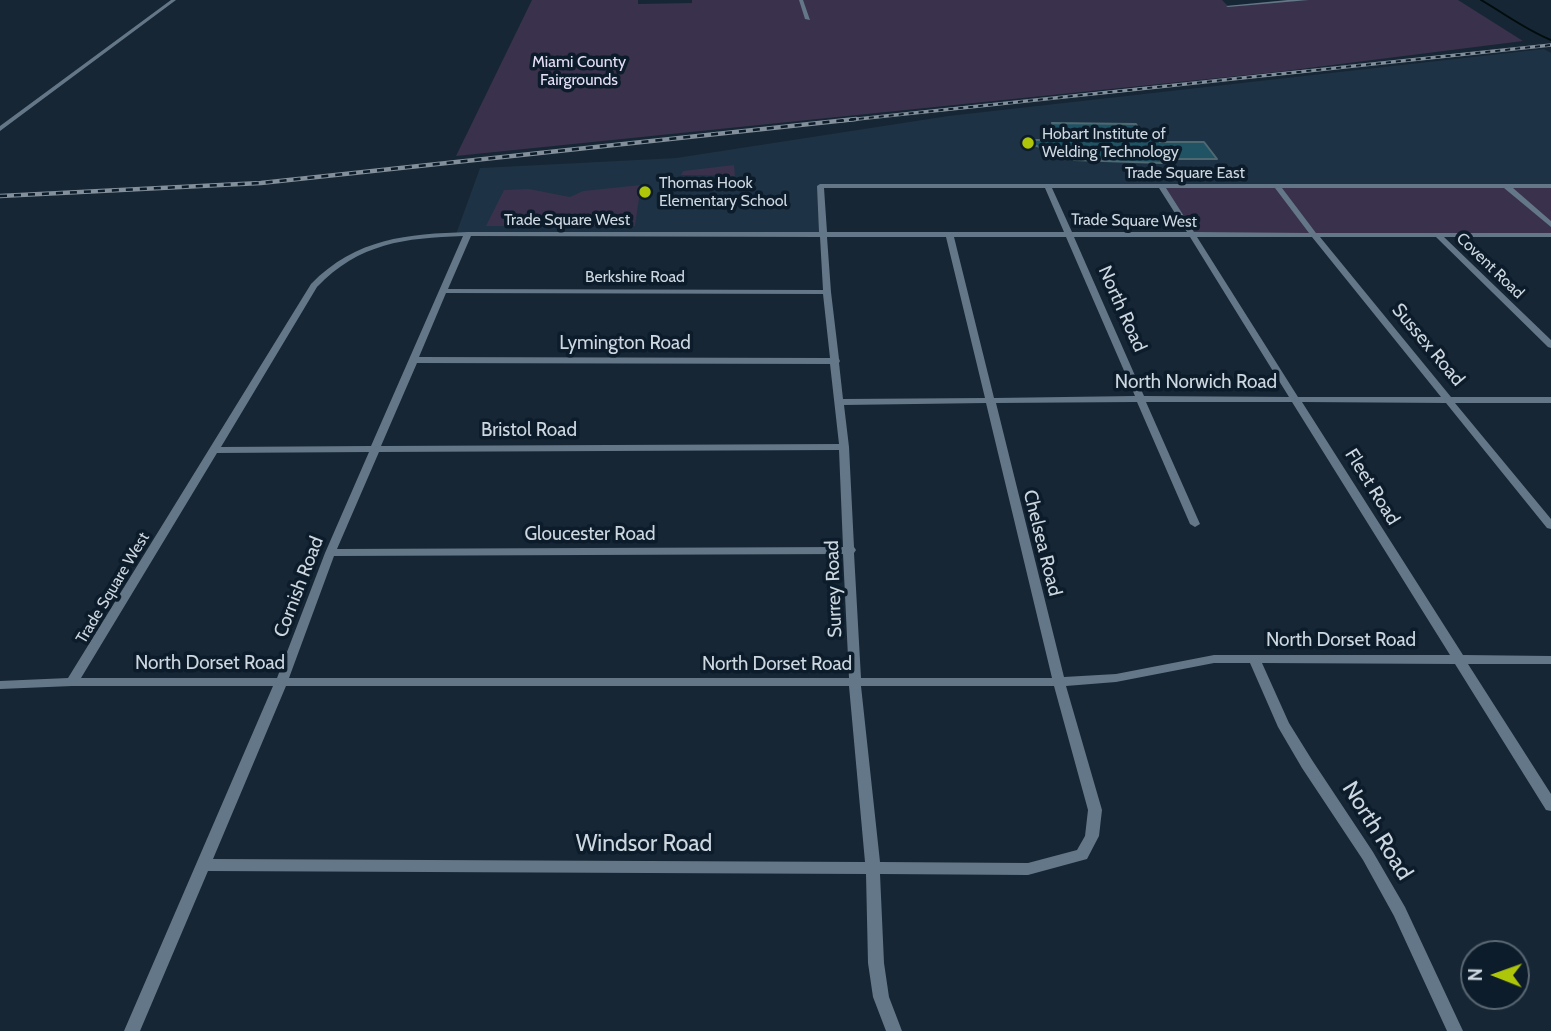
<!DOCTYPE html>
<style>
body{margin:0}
#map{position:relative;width:1551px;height:1031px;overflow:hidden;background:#162634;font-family:Cabin,sans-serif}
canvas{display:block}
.north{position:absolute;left:1460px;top:940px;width:70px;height:70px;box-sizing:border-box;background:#0d1c2a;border:2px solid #5a6773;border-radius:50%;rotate:271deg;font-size:19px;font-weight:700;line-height:28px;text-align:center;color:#cdd7e0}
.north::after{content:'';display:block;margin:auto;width:24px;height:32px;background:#aec60a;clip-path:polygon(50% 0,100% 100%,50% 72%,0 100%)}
</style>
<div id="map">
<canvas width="1551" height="1031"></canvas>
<div class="north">N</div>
</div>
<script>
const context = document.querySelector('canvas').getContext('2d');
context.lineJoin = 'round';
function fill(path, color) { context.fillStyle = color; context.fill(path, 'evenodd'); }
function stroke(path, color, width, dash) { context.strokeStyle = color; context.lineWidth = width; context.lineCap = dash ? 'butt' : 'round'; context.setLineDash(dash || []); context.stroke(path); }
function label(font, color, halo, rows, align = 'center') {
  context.font = font + ' Cabin,sans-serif'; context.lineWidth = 7; context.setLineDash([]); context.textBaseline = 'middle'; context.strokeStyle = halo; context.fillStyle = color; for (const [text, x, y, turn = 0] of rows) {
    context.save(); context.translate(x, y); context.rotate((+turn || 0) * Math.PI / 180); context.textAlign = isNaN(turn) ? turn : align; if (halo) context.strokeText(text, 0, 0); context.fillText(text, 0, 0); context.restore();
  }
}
fill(new Path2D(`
 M1544 49 1551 53V186H820L823 235 456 234 480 168 676 158 948 116Z`), '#1d3244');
fill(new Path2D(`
 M532 0H638V4L692 3V0H1222L1228 6 1307 0H1458L1523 41 1277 72 456 156Z
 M734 165 735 176 681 175 683 171Z
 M641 185 635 226H486L504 190 529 189 570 197 583 191Z
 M1551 186V235L1191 236 1162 187Z`), '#3a314c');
stroke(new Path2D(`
 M1481 0C1505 14 1526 30 1551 40`), '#000d0d', 2);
const building = new Path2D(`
 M1052 123 1136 124 1146 139H1158L1160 142H1204L1217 159H1160L1162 163 1074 160 1067 152H1048L1047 149 1026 143V140H1060Z`);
fill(building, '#205464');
stroke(building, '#4f6972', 2);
fill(new Path2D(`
 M171 0H176L0 131V126Z
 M799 0H803L810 20 805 19Z
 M1288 0H1309L1228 7 1226 6Z
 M820 184H1551V188H1513L1551 221V227L1504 188H1282L1316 233H1551V237H1444L1551 340V348L1548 347 1436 237H1320L1451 397H1551V403H1455L1551 519V529L1547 528 1446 403 1302 402 1463 655 1551 656V664H1468L1551 794V811L1546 810 1455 664 1262 663 1289 723 1312 760 1373 852 1405 907 1463 1031H1447L1394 916 1363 860 1302 768 1278 727 1250 663H1214L1116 682 1066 686 1102 810 1099 836 1087 859 1028 875 880 874 884 963 889 997 902 1031H886L873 997 868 963 866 874 208 871 140 1031H124L273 686H72L0 689V681L68 678 311 284C356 238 407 234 468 232H819L817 186ZM824 188H1045L1064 232H827ZM1052 188H1159L1187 232H1072ZM1166 188H1275L1309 233 1194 232ZM463 236 371 446 221 447 317 287C359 243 405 238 463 236ZM471 236 820 237 823 290 448 289ZM827 237H946L985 398 843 399 839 363 840 361 839 359 831 292ZM954 237H1066L1135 396 994 398ZM1074 237H1190L1289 397 1144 396ZM1197 237H1312L1441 397H1298ZM446 293 823 294 830 358 419 357ZM417 363 830 364 839 444 381 446ZM1137 402 1190 524 1195 527 1200 524 1146 402H1292L1450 655H1214L1116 674 1064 677 996 403ZM986 403 1052 678H861L854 553 856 550 854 547 849 447 844 405ZM839 450 843 547 337 549 379 452ZM369 452 325 553 277 678H81L217 453ZM843 554 849 678H289L334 556ZM286 686H849L865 862 213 859ZM861 686H1054L1088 810 1085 836 1077 850 1028 863 880 862Z`), '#647788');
const railFar1 = new Path2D(`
 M839 121 1551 45`);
const rail = new Path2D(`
 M0 196 261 183 856 119`);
stroke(railFar1, '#838f9a', 3.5);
stroke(rail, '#838f9a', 4.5);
stroke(railFar1, '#0d1c2a', 2, [5]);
stroke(rail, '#0d1c2a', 2.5, [7]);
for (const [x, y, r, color] of [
 [1028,143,7,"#aec60a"],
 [645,192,7,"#aec60a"]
]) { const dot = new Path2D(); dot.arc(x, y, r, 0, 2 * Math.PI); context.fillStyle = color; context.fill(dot); stroke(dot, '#0d1c2a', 2.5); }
label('16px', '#e5def8', '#0d1c2a', [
 ["Miami County",579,62],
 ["Fairgrounds",579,80]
]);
label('16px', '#cdd7e0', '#0d1c2a', [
 ["Hobart Institute of",1042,134],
 ["Welding Technology",1042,152],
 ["Thomas Hook",659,183],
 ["Elementary School",659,201]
], 'left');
label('16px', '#cdd7e0', '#0d1c2a', [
 ["Trade Square East",1185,173],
 ["Trade Square West",567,220],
 ["Trade Square West",1134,221,1],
 ["Covent Road",1490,266,44],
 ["Berkshire Road",635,277],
 ["Trade Square West",113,588,-59]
]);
label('19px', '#cdd7e0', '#0d1c2a', [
 ["North Road",1122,309,66],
 ["Lymington Road",625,343],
 ["Sussex Road",1428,345,50],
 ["North Norwich Road",1196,382],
 ["Bristol Road",529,430],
 ["Fleet Road",1372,487,58],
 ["Gloucester Road",590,534],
 ["Chelsea Road",1042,543,76],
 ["Cornish Road",299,587,-69],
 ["Surrey Road",834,589,-92],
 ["North Dorset Road",1341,640],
 ["North Dorset Road",210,663],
 ["North Dorset Road",777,664]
]);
label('23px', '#cdd7e0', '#0d1c2a', [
 ["North Road",1377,831,58],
 ["Windsor Road",644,844]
]);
</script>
